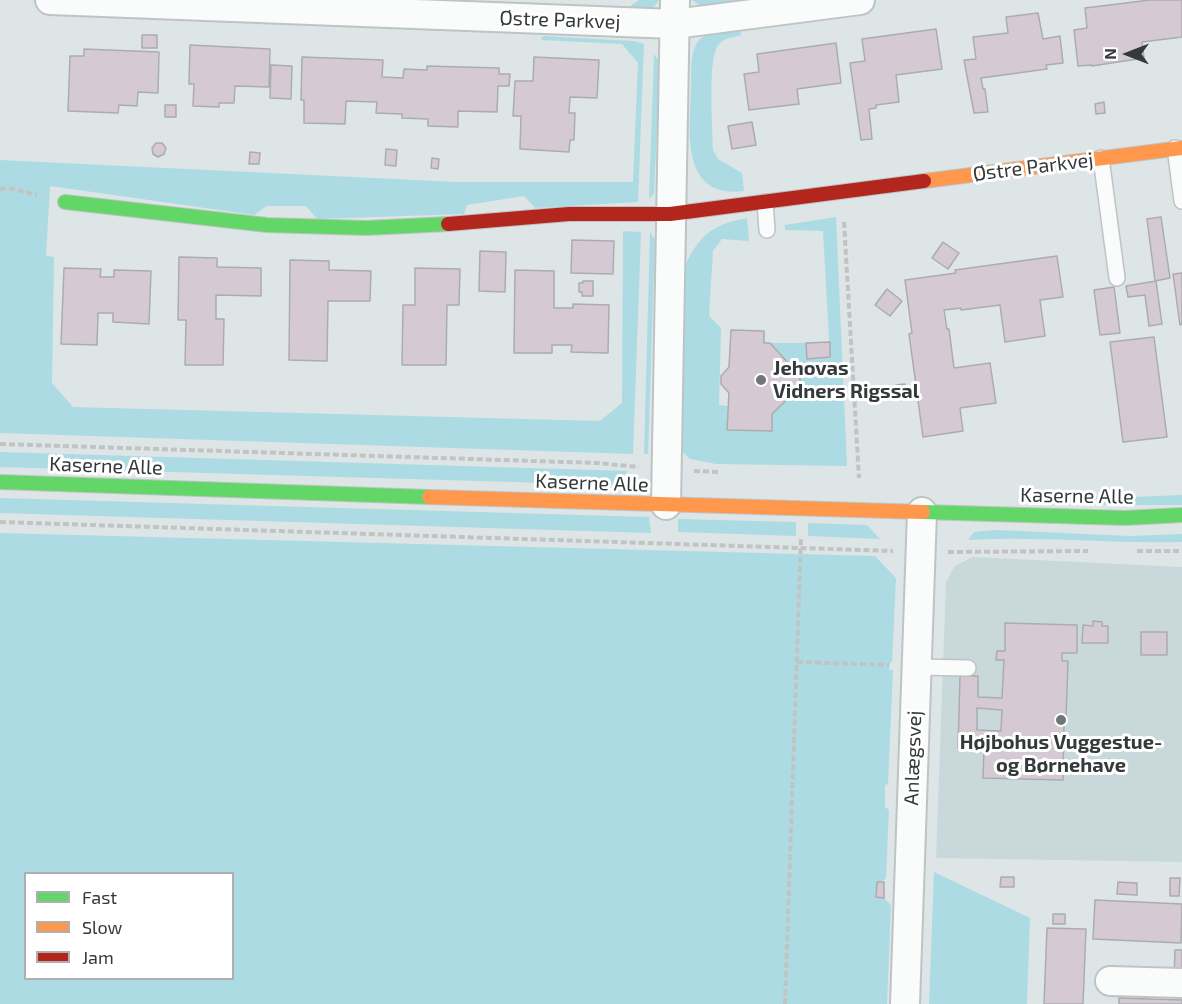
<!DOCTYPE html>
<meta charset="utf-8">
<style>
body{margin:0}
#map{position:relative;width:1182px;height:1004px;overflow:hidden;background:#dee5e6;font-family:"Exo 2",sans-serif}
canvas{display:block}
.legend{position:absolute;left:24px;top:872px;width:210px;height:108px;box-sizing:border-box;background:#fff;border:2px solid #aeb0b0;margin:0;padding:8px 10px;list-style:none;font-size:18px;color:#34393a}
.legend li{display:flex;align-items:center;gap:12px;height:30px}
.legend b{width:30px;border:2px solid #aeb0b0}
.north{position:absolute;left:1098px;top:24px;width:60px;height:60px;-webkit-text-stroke:4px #fff;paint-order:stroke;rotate:270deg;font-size:16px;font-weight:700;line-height:24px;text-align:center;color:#34393a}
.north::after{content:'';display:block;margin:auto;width:21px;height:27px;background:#34393a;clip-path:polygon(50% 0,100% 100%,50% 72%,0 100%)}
</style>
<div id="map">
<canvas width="1182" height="1004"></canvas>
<ul class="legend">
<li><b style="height:8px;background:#63d668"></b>Fast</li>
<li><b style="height:8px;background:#ff974d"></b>Slow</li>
<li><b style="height:8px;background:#b3261e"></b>Jam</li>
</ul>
<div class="north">N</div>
</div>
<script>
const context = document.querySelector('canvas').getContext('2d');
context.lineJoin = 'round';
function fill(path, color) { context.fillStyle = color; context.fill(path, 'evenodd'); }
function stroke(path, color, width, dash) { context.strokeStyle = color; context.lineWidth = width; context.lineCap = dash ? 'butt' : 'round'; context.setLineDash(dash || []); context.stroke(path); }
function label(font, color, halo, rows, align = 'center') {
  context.font = font + ' "Exo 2",sans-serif'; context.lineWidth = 6; context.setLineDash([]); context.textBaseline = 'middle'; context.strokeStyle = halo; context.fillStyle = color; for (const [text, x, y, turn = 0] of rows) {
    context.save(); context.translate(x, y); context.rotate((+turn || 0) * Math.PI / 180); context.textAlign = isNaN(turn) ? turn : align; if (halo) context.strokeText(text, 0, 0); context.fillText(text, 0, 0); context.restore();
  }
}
fill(new Path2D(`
 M973 557 1182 567V862L936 858 946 582 955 566Z`), '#c9d9db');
fill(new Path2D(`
 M639 0H659C648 18 636 12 618 8L629 7Z
 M692 0H732L731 5 702 7Z
 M740 29 741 35C733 37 725 38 719 44 707 56 713 130 713 150L718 159 742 173 744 191C682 199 689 135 691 93 692 77 688 52 700 39 709 31 729 30 740 29Z
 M543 36 634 41 644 44 638 202 535 208 524 196 467 205 464 214 317 219 306 206H267L254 215 50 186 46 256 54 257 52 383 73 407 600 421 622 403 623 231 641 232 633 454 0 433V160L457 182H633L638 63 622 44 541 40Z
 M654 54 660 63 654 194 649 199Z
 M836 217 847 466 716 464 690 459 682 451 686 264C700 234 714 224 747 218L749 241 722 239 713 251 709 316 721 328 719 405 728 406 727 430 772 431V414L800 387V376L770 343H806L807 358 830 357 823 231 785 230V225Z
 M650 232 655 240 648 454H644Z
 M0 452 628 471 615 485 0 467Z
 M1040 494 1133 497 1182 495V505H1039Z
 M0 498 649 517 651 533 0 513Z
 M678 519 796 522V536L678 532Z
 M808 523 867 525 880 539 808 536Z
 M996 530 1129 536 1182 534V542C1111 544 1039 536 968 540L974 532Z
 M0 533 875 556 896 578 892 662 890 663 889 670H893L888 784 885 785V807L889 810 886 878 882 882 884 898 891 905 887 1004H0ZM26 874H232V978H26Z
 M934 872 1030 918 1027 1004H929Z`), '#acdbe3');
const building = new Path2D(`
 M1150 0H1182V37L1142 42 1144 58 1092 66V65L1078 66 1074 30 1087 28 1085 8Z
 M1038 13 1043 39 1060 36 1063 63 1046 65 1047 69 981 78 983 89H985L988 112 974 113 964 60 976 59 973 37 1008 33 1006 17Z
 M936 29 942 69 896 75 899 102 876 105V108L869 109 872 139 861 140 850 63 865 61 862 39Z
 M142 35H157V48H142Z
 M836 43 841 83 797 89 799 104 749 110 744 74 759 72 757 54Z
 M190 45 270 49 269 87 235 86 234 103H219V107L193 106 194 84H189Z
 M84 49 159 52 158 93 138 92 137 106 119 105 118 113 68 111 70 56H84Z
 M302 57 383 60 382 77 403 78 404 69 427 70V66L499 68V74H510L509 86H498L497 112 458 111V127L428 126V119L402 118V114L376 113 377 102 346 101 345 124 304 123V100H301Z
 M534 57 599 60 597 98 570 97 569 113H575L574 140H570L569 152 520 149 521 116H513L515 81H533Z
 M271 65 292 66 291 99 270 98Z
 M1104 102 1105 113 1096 114 1095 104Z
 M165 105H176V117H165Z
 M752 122 756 145 732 149 728 126Z
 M156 143H162L166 148 164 154 158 157 153 154 152 148Z
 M386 149 397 150 396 166 385 165Z
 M250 152 260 153 259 164H249Z
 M432 158 439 159 438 169 431 168Z
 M1161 217 1170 278 1155 281 1147 219Z
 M572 240 614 241 613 274 571 273Z
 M943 242 959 253 948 269 932 258Z
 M480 251 506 252 505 292 479 291Z
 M1057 256 1063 297 1040 300 1045 336 1005 342 1000 305 961 310V308L944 310 947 329H949L954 368 990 363 996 403 960 408 963 431 923 437 909 334 912 333 905 280 956 273 955 270Z
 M179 257 217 258V267L261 268V296L216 295V319H224L223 365H185L186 320H178Z
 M290 260 329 261V270L371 271 370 301H328L327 361 289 360Z
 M64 268 101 269 100 277H114V270L151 271 149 324 113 322V313H98L97 345 61 344Z
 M415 268 460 269 459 305H447L446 365H402L403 305H415Z
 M515 270 554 271V308H573V304L609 305 608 353 571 352 572 345H552V353H514Z
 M1182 273V324L1180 325 1173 274Z
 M583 281H593V296H582V292H579V283H583Z
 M1156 281 1162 324 1149 326 1145 295 1128 297 1126 286Z
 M1114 287 1120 333 1100 335 1094 290Z
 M887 289 902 301 890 316 875 305Z
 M731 330 764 331V343H770L800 376V387L772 414V431L727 430 729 393 721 384V376L729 367Z
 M1154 337 1167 437 1123 442 1110 342Z
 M830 342V357L807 359 806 343Z
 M905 384 907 393 898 395 896 385Z
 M1093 621 1102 622V626H1108V643H1082L1083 625 1093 626Z
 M1005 623 1077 625V653H1062V661H1068L1066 718 1064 717 1063 780 983 778 984 749 958 748 960 676H978V697L1002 698 1004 660H996L997 651H1005ZM977 708 1002 710 1001 731 977 730Z
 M1141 632H1167V655H1141Z
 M1001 877H1014V887H1000Z
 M1170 878H1180L1179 896H1170Z
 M877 882H884V898L876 897Z
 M1118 882 1137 883V895L1117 894Z
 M1095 900 1182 904 1181 943 1093 939Z
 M1053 914H1065V924H1053Z
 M1047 928 1086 929 1083 1004H1044Z
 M1175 950H1182V980H1174Z
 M1119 998 1182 1000V1004H1119Z`);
fill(building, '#d5cad4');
stroke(building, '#abacae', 1.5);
const lane = new Path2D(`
 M1175 148 1182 201
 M1101 158 1117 278
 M765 202 767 230
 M916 667 968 668`);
const street = new Path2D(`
 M50 0 675 24 860 0
 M666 505 675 0
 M1110 981 1182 983
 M905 1004 922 512`);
const fast = new Path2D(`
 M65 202 267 225 366 228 448 224
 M0 482 429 497
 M923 512 1125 518 1182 515`);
const slow = new Path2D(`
 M924 181 1182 148
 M429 497 923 512`);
const jam = new Path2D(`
 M448 224 569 214H670L924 181`);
stroke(lane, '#bec3c4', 18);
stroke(street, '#bec3c4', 32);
stroke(fast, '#bec3c4', 16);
stroke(slow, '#bec3c4', 16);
stroke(jam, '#bec3c4', 16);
stroke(new Path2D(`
 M0 189 9 188 37 195
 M844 222 859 478
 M0 444 597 463 639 467
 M694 471 720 472
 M0 522 893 551
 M1137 551H1182
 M948 552 1088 551
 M797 662 889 665
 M785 1004 801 537`), '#c2c4c4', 4, [6, 3]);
stroke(lane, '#fafbfb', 15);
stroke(street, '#fafbfb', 28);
stroke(fast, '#63d668', 14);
stroke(slow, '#ff974d', 14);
stroke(jam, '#b3261e', 14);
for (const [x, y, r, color] of [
 [761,380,6,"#707576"],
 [1061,720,6,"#707576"]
]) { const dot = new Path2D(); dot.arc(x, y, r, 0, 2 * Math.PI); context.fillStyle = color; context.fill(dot); stroke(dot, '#fff', 2); }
label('20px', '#34393a', '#fff', [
 ["Østre Parkvej",560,20,2],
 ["Østre Parkvej",1033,167,-7],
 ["Kaserne Alle",106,466,2],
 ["Kaserne Alle",592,483,2],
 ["Kaserne Alle",1077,496,1],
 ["Anlægsvej",913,758,-88]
]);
label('bold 20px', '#34393a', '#fff', [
 ["Jehovas",773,368],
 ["Vidners Rigssal",773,391],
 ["Højbohus Vuggestue-",1061,742,"center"],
 ["og Børnehave",1061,765,"center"]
], 'left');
</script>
